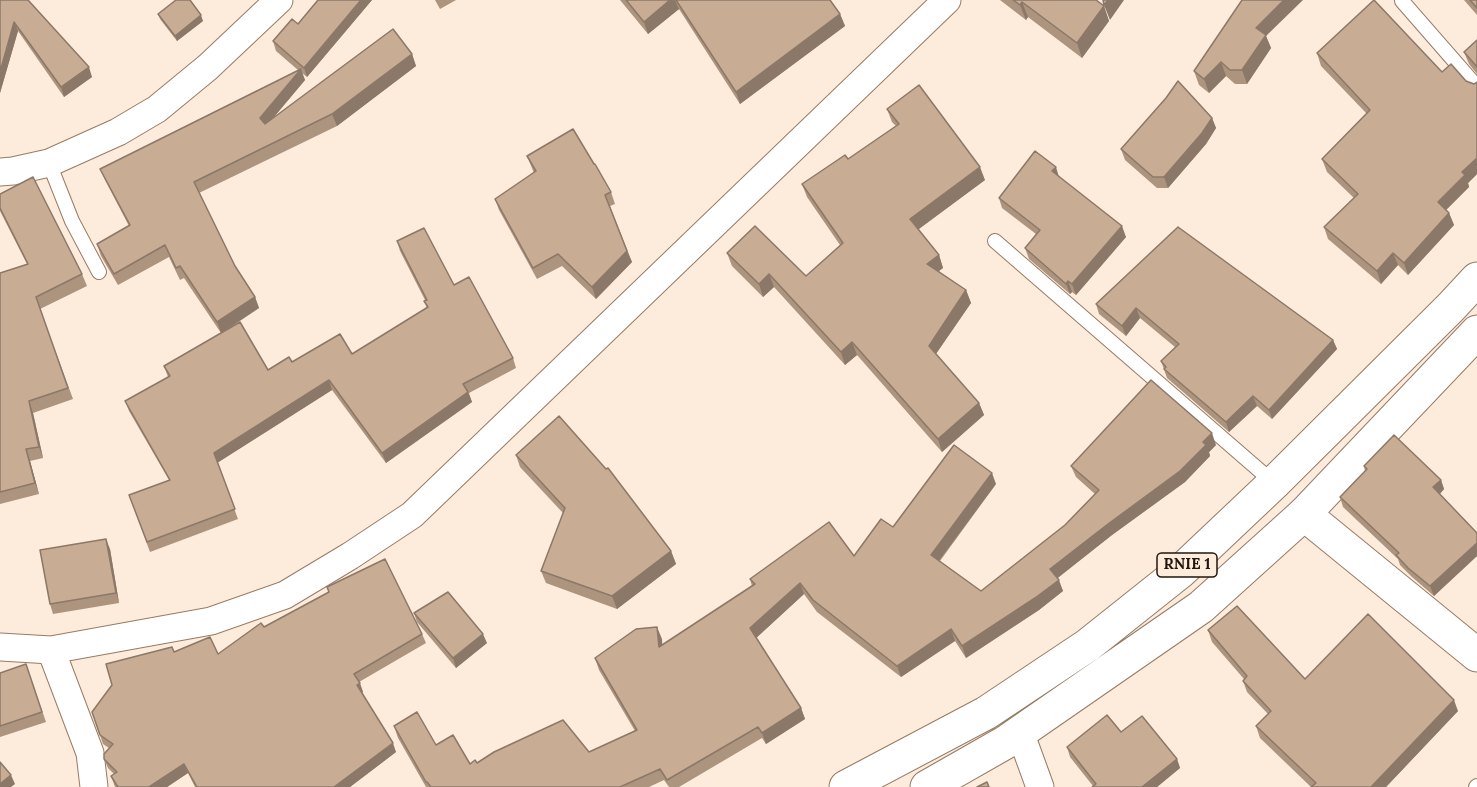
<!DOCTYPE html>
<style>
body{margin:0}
canvas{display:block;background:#fdebdb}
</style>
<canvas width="1477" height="787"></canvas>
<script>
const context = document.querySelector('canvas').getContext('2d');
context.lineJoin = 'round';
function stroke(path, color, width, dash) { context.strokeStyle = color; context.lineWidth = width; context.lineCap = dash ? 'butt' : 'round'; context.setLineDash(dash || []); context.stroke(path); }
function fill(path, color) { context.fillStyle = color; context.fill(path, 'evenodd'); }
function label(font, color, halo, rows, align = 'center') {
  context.font = font + ' Lora,serif'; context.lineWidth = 4.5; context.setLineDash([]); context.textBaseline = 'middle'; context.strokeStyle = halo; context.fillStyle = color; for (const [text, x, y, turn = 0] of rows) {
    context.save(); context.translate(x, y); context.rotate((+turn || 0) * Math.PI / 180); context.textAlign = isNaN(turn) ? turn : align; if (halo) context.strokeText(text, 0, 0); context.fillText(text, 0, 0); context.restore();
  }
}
const service = new Path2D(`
 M1402 1 1477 87
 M49 163 72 221 99 272
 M995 241 1274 483
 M1476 787 1477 786`);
const minor = new Path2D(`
 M0 172 13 171 49 163 118 132 157 109 208 67 279 0
 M0 647 51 650 211 621 285 595 350 556 412 515 947 0
 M51 650 90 753 94 787
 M1020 732 1040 787`);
const tertiary = new Path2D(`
 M1304 514 1477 655`);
const trunk = new Path2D(`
 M846 787 986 713 1088 645 1181 571 1274 483 1451 307 1477 279
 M927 787 1006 742 1201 607 1304 514 1477 332`);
stroke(service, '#967c65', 16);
stroke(minor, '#967c65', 29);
stroke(tertiary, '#967c65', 35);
stroke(trunk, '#967c65', 35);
stroke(service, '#fff', 14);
stroke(minor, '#fff', 27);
stroke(tertiary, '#fff', 33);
stroke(trunk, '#fff', 33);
fill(new Path2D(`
 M0 0 92 77 64 97 18 31 0 93Z
 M318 0H372L307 77 302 73 305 80 273 118 412 54 416 66 337 126 199 193 235 266 255 297 259 308 231 327 268 370 292 362 352 354 427 308 424 301 425 300 400 251 397 241 454 285 513 358 516 368 469 393 472 402 386 463 332 390 217 463 238 519 150 552 129 495 169 480 129 411 125 401 168 377 164 366 221 333 184 278 180 280 169 257 118 285 101 256 97 244 129 226 105 180 100 169 298 70 276 51 273 41 298 24Z
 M435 0H456L440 9Z
 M620 0H830L840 14 845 26 740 104 679 9 648 34Z
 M1000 0H1096L1104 6 1109 21 1082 58 1028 17 1026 20Z
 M1464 0H1477V15Z
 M158 14 203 21 177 41 160 19Z
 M1266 36 1271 48 1247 84H1235L1226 76 1209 93 1199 85 1194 71Z
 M1477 40V74L1469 64 1464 52Z
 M1317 53 1442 72 1474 84 1477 82V174L1468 183 1469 187 1446 210 1449 213 1454 225 1408 275 1398 265 1381 284 1328 239 1324 227 1354 198 1327 172 1322 159 1367 114 1321 66Z
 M887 109 985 180 918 229 939 255 943 268 939 271 966 290 971 303 936 354 979 403 984 415 942 452 857 355 845 365 774 287 763 297 732 266 727 253 806 276 840 245 807 197 802 184 848 159 896 126 892 122Z
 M1212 118 1216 128 1206 144 1168 188H1157L1125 160 1121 149Z
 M527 156 611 192 615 204 610 206 632 262 596 299 562 266 537 279 499 210 495 199 534 173Z
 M1059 176 1126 237 1076 295 1072 292 1070 294 1029 259 1025 248 1036 234 1002 208 999 198Z
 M0 194 82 274 87 286 40 309 73 399 33 413 43 458 30 461 39 494 0 504V273L27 264 0 211Z
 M1178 227 1333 340 1337 349 1272 419 1257 406 1229 432 1167 378 1161 361 1175 347 1140 318 1126 336 1099 314 1096 304Z
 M1216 445 1209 452 1210 456 1185 482 1112 535 1057 578 1063 591 1039 610 966 658 955 641 901 677 817 612 804 594 756 638 801 708 805 719 766 744 762 738 679 787H669L664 780 649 787H426L398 738 394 726 436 745 470 764 589 752 635 731 599 670 595 658 662 639V645L752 586 750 579 854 556 893 527 996 484 940 561 981 591 1065 525 1095 494 1076 477 1071 466Z
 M516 455 671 551 676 564 617 609 546 583 541 571 563 513 520 467Z
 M1364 466 1441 480 1444 489 1440 494 1477 533V556L1434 596 1412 577 1400 565 1398 559 1343 507 1340 497 1365 471Z
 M110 549 119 603 53 614 50 604Z
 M327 587 422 634 426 643 359 682 363 692 362 693 396 752 350 787H195L188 773 167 787H115L111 776 114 774 108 768 104 759 109 748 103 744 92 712 174 652 218 654 264 627 329 592Z
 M414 613 487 643 456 668 417 622Z
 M1208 630 1305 679 1458 711 1386 787H1311L1260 738 1256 726 1268 714 1247 692 1243 681 1244 679 1212 642Z
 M26 664 46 722 0 737V673Z
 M1121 732 1177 759 1180 768 1157 787H1092L1093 786 1070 757 1067 747Z`), '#ac947f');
fill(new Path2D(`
 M361 0H372L307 77 304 68Z
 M670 0H675L679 9 648 34 644 22Z
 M1108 0H1124L1110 20 1104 5Z
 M1284 0H1303L1266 36 1271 48 1247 84 1242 70 1256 28Z
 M1022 2 1028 17 1026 20 1020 5Z
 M1104 6 1109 21 1082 58 1077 43Z
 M840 14 845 26 740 104 736 92Z
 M201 15 203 21 177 41 175 36Z
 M14 22 18 31 0 93V72Z
 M412 54 416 66 337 126 332 114Z
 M1221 62 1226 76 1209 93 1204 79Z
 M89 67 92 77 64 97 61 87Z
 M301 69 305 80 264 129 260 118Z
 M1212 118 1216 128 1206 144 1168 188 1164 177Z
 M1477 158V174L1468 183 1469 187 1442 214 1438 202 1462 172Z
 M980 167 985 180 915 232 910 219Z
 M1056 167 1059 177 1052 171Z
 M1449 213 1454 225 1408 275 1404 263Z
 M1122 226 1126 237 1076 295 1072 284Z
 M627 251 632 262 596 299 592 287Z
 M1393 253 1398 265 1381 284 1377 271Z
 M939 255 943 268 932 276 927 264Z
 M769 274 774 287 763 297 759 284Z
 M1068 281 1072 292 1070 294 1066 284Z
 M966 290 971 303 933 358 929 346Z
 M255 297 259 308 221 333 217 322Z
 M1136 308 1140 318 1126 336 1122 326Z
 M1333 340 1337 349 1272 419 1269 410Z
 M852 342 857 355 845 365 841 352Z
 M329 380 332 390 217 463 214 453Z
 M468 392 472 402 386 463 382 453Z
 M1253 396 1257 406 1229 432 1226 422Z
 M29 401 33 413 43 458 39 447Z
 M979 403 984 415 942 452 938 439Z
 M1212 433 1216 445 1209 452 1210 456 1185 482 1112 535 1054 581 1050 569 1203 442Z
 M26 449 30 461 39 494 35 483Z
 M992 473 996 484 935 566 931 555Z
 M1441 480 1444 489 1437 497 1433 487Z
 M106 539 110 549 119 603 116 593Z
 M1477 543V556L1434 596 1430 586Z
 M671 551 676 564 617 609 612 596Z
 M1059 580 1063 591 1039 610 966 658 962 646Z
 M800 583 804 594 754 640 750 628Z
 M657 627 662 639 663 659 659 647Z
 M951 629 955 641 901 677 897 666Z
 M483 634 487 643 456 668 453 658Z
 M360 683 363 692 360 694 357 685Z
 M1454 700 1458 711 1386 787H1371Z
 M801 708 805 719 766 744 762 733Z
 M393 743 396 752 350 787H334Z
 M1177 759 1180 768 1157 787H1142Z
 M184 764 188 773 167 787H149Z
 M11 775 15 784 11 787H0V784Z`), '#8c7868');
const building = new Path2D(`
 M0 0H28L89 67 61 87 14 22 0 72Z
 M176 0H190L201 15 175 36 158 14Z
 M318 0H361L304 68 273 41 292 19 298 24Z
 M626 0H670L644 22Z
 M676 0H830L840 14 736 92Z
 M1013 0H1096L1104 6 1077 43 1022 2 1020 5Z
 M1103 0H1108L1104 5Z
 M1242 0H1284L1256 28 1266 35 1242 70H1230L1221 62 1204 79 1194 71Z
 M1374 0 1442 72 1451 64 1466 81 1474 84 1477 82V158L1462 172 1465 175 1438 202 1449 213 1404 263 1393 253 1377 271 1324 227 1358 194 1322 159 1370 110 1317 53Z
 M1470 0H1477V8Z
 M393 29 412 54 332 114 194 182 235 266 255 297 217 322 180 266 176 268 165 245 114 274 97 244 130 225 100 169 301 69 260 118 265 124Z
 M1477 40V67L1464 52Z
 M1178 81 1212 118 1202 133 1164 177H1153L1121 149 1166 98Z
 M919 85 980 167 910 219 939 255 927 264 966 290 929 346 979 403 938 439 852 342 841 352 769 274 759 284 727 253 755 226 806 276 843 243 802 184 845 155 848 159 899 124 887 109Z
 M573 129 594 164H595L611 192 605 195 627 251 592 287 558 254 533 268 495 199 536 171 527 156Z
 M1035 151 1056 167 1052 171 1122 226 1072 284 1068 281 1066 284 1025 248 1040 230 999 198Z
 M33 177 82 274 36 297 68 388 29 401 39 447 26 449 35 483 0 492V273L28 264 0 208V194Z
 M1178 227 1333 340 1269 410 1253 396 1226 422 1164 369 1166 367 1161 361 1179 344 1136 308 1122 326 1096 304Z
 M424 228 454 285 469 277 513 358 463 384 468 392 382 453 329 380 214 453 235 509 147 542 129 495 170 480 125 401 170 376 164 366 240 322 268 370 289 357 292 362 340 334 352 354 428 307 424 301 427 300 397 241Z
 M1151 380 1212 433 1203 442 1206 445 1180 471 1108 524 1050 569 1059 580 1035 598 962 646 951 629 897 666 813 600 800 583 750 628 801 708 762 733 758 727 667 780 660 769 620 787H431L427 782H426L394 726 417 712 436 745 453 735 470 764 475 760 477 763 494 752 563 720 589 752 637 730 595 658 636 629 657 627 659 647 755 584 750 579 829 522 854 556 881 519 893 527 954 445 992 473 931 555 981 591 1065 525 1099 490 1071 466Z
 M559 416 606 469 608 468 671 551 612 596 541 571 565 508 516 455Z
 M1394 435 1441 480 1433 487 1477 533V543L1430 586 1408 568 1396 555 1399 553 1340 497 1367 469 1364 466Z
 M106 539 116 593 50 604 40 550Z
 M385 559 422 634 354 674 360 683 357 685 393 743 334 787H197L184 764 149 787H118L111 776 117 772 104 759V754L113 744 100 735 92 712 112 685 106 664 172 647 174 652 210 637 218 654 261 623 264 627 329 592 327 587Z
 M448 592 483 634 453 658 414 613Z
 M1237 606 1305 679 1368 614 1454 700 1371 787H1311L1316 783 1256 726 1271 711 1243 681 1247 676 1208 630Z
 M26 664 42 712 0 726V673Z
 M1107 715 1121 732 1142 716 1177 759 1142 787H1092L1096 784 1067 747Z
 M0 762 11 775 0 784Z
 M987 782 989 787H977Z`);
fill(building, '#c8ac94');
stroke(building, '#8c7868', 1.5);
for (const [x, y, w] of [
 [1187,565,60]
]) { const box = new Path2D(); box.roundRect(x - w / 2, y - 12, w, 24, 4.5); context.fillStyle = '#fdebdb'; context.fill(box); stroke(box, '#21170e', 1.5); }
label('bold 15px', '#21170e', null, [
 ["RNIE 1",1187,565]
]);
</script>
